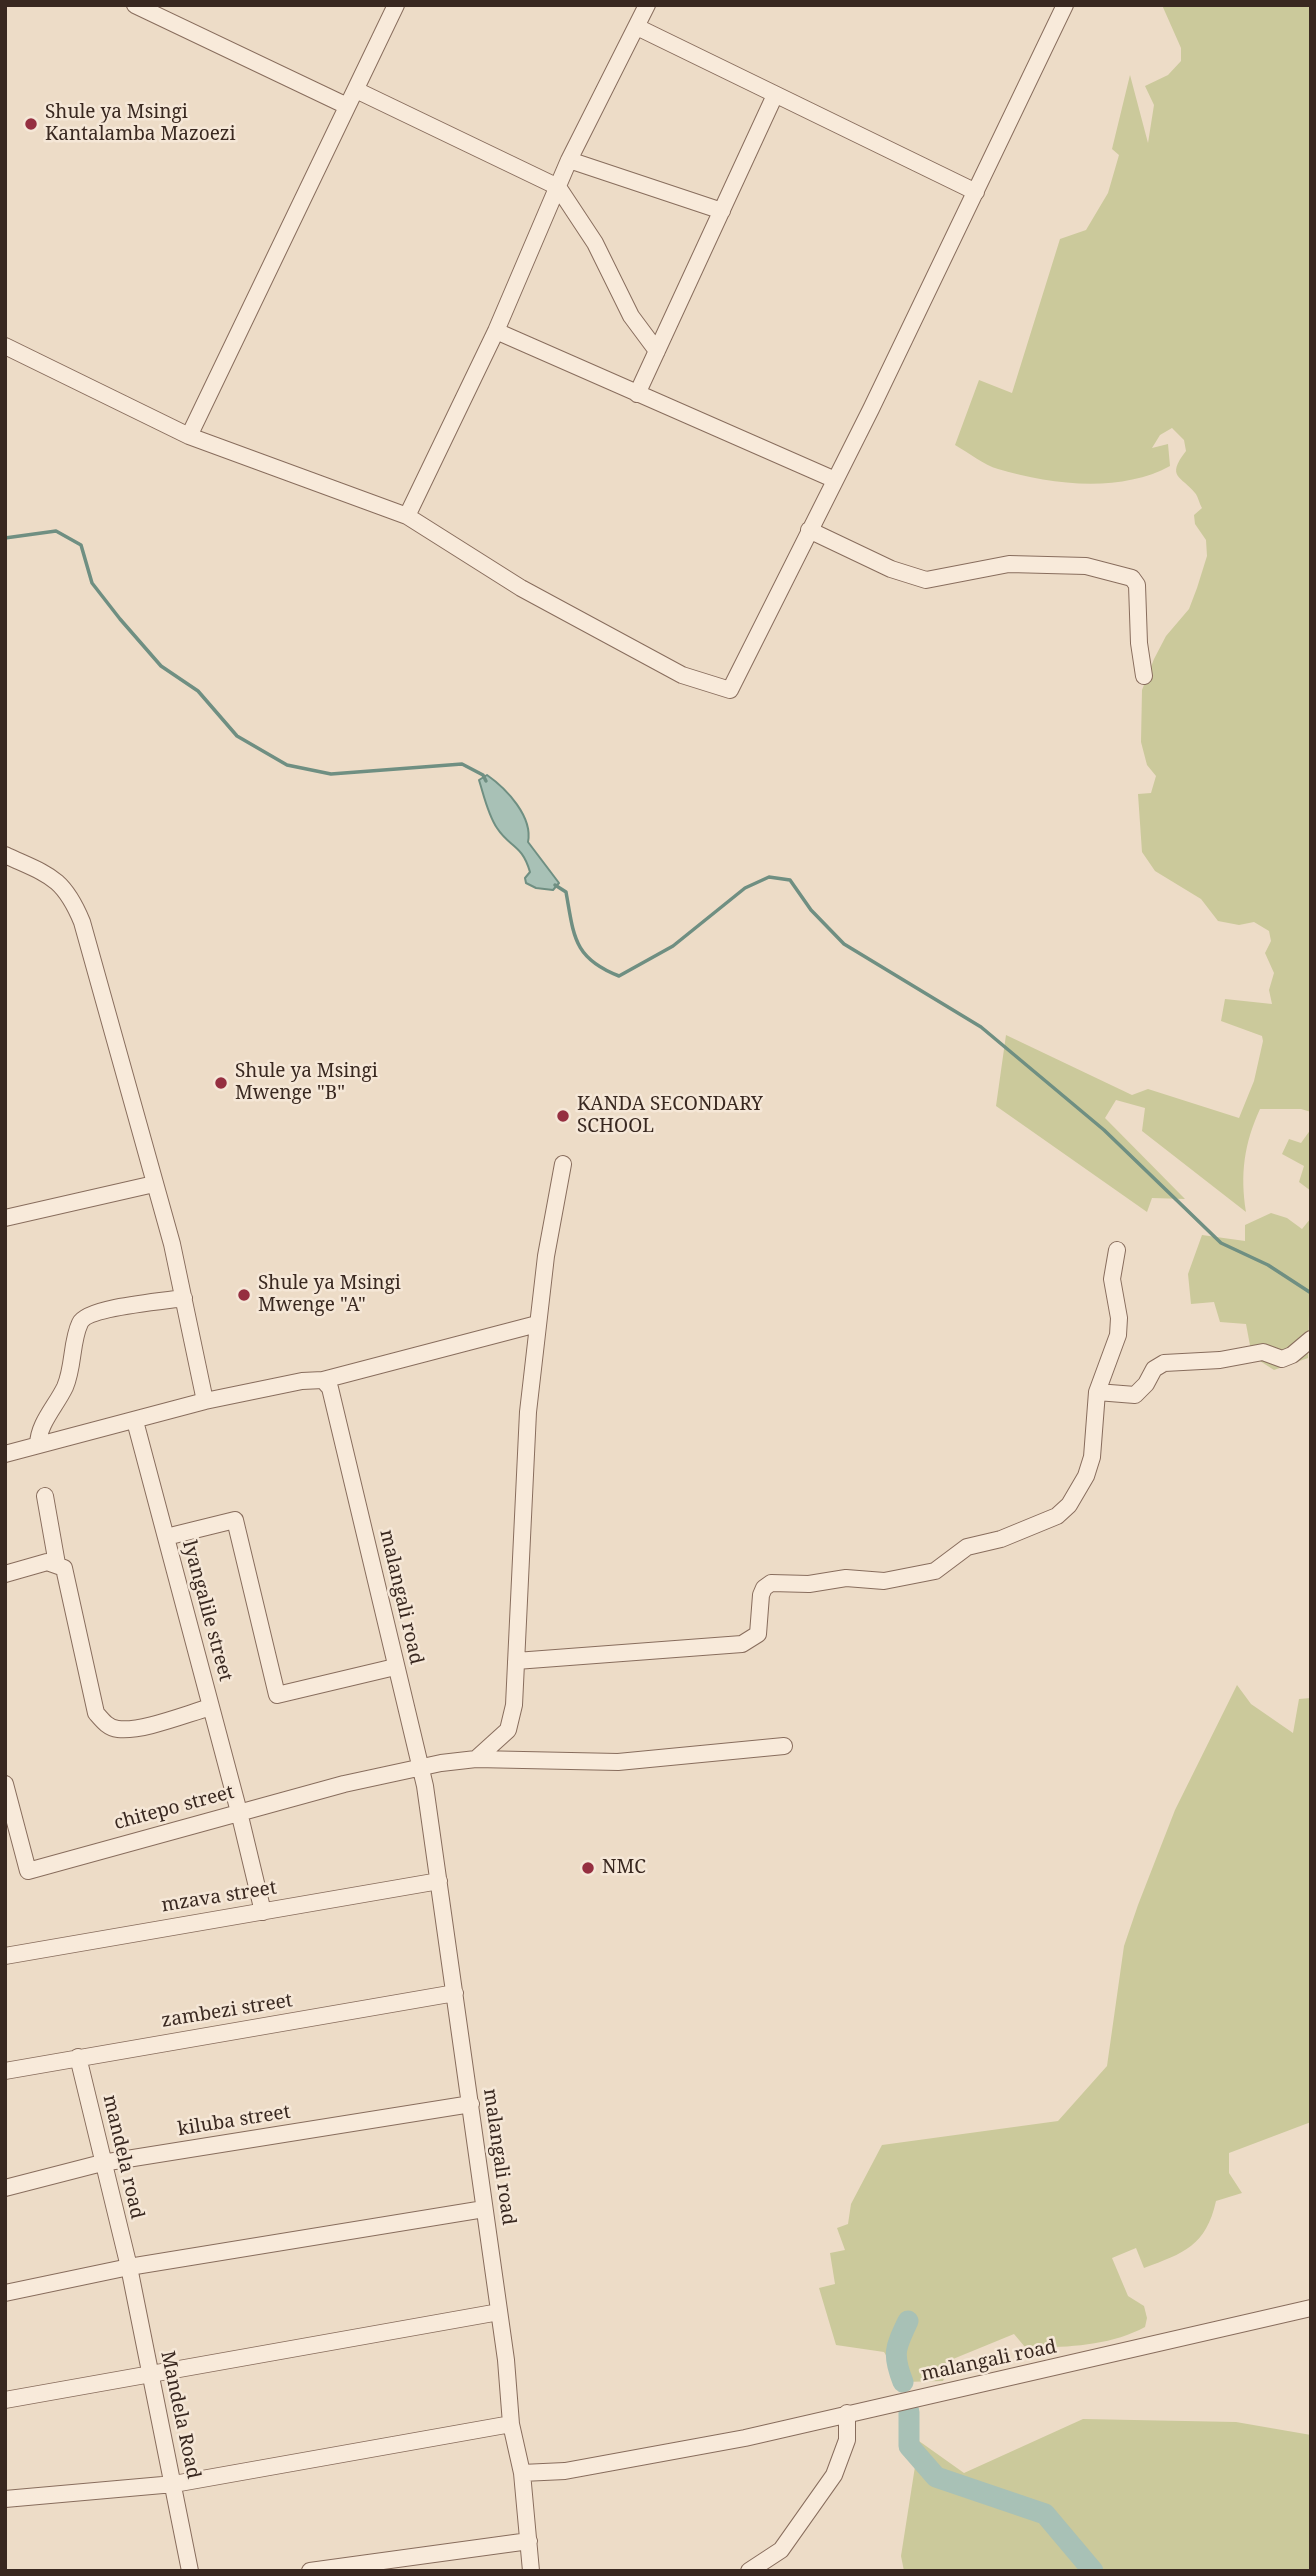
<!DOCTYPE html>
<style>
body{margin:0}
#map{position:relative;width:1316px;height:2576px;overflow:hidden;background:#eddcc7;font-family:"Noto Serif",serif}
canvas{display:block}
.frame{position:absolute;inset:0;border:7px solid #392820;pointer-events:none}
</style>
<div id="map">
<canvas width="1316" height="2576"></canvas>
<div class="frame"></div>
</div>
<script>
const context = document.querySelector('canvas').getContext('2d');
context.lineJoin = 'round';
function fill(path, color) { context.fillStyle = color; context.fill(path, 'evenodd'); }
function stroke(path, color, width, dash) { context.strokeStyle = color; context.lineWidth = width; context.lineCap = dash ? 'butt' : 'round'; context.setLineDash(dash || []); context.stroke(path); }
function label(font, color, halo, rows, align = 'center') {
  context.font = font + ' "Noto Serif",serif'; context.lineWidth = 5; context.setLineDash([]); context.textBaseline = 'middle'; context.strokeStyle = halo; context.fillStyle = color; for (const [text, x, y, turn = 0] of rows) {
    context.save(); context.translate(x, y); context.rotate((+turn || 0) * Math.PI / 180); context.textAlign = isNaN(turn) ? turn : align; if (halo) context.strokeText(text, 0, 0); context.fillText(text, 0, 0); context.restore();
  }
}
fill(new Path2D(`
 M1162 5H1311V1112L1301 1109H1260C1244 1144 1240 1174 1246 1212L1142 1131 1145 1108 1116 1100 1105 1118 1185 1199 1152 1198 1147 1212 996 1106 1006 1035 1132 1095 1148 1089 1239 1118 1254 1081 1263 1041 1262 1036 1221 1021 1225 999 1272 1004 1269 990 1274 973 1265 953 1271 941 1269 931 1254 922 1239 925 1218 921 1201 899 1155 871 1142 852 1138 794 1151 793 1156 776 1147 765 1141 742 1142 690 1154 659 1166 636 1189 609 1197 588 1207 556 1206 540 1195 524 1194 515 1202 508C1199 503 1198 496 1195 493 1182 476 1165 478 1186 451L1184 440 1172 428 1160 435 1152 448 1168 444 1170 466C1121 493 1051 485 998 469 984 465 969 453 955 445L979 380 1012 393 1060 239 1086 230 1108 193 1119 155 1112 149 1130 75 1148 143 1154 105 1145 86 1168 75 1181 61V48Z
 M1311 1129V1191L1299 1182 1304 1166 1282 1154 1289 1139 1301 1143Z
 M1271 1213 1287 1218 1302 1229 1311 1218 1308 1358 1274 1370 1252 1356 1246 1324 1220 1322 1214 1302 1191 1304 1188 1274 1202 1235 1245 1241V1225Z
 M1237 1685 1251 1704 1293 1733 1299 1699 1311 1698V2122L1229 2153V2173L1242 2193 1216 2201C1206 2246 1184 2253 1144 2268L1136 2248 1112 2258 1128 2296 1144 2306 1147 2318 1145 2327C1110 2346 1064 2348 1025 2347L1014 2334 953 2359 943 2381 903 2382 884 2352 836 2345 819 2288 835 2284 830 2253 845 2250 837 2228 848 2224 851 2204 882 2145 1058 2121 1107 2066 1124 1946 1138 1905 1175 1810Z
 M1083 2419 1236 2422 1311 2435V2571H904L901 2556 919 2441 964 2473Z`), '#cbc99b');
const water = new Path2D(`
 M487 775C507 789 533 817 528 842L559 883 553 890 536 888 526 883 525 878 530 872C522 844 510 848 497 828 488 815 484 796 479 780Z`);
fill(water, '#a8c1b6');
stroke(water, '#6f8f82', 2);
stroke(new Path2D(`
 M5 538 56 531 81 545 92 583 120 619 161 666 198 691 237 736 287 765 331 774 462 764 483 775 486 781
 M555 885 566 892C574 936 573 958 619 976L673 946 745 888 769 877 790 880 811 910 844 944 981 1027 1104 1130 1221 1243 1268 1265 1311 1293`), '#6f8f82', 3.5);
stroke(new Path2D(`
 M903 2382C892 2354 895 2348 908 2321
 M909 2412V2446L936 2477 1045 2514 1093 2571`), '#a8c1b6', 21);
const minor = new Path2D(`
 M135 5 347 106
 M637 27 976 192
 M356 90 558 187 595 243 631 316 657 351
 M569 160 722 211
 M496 331 833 479
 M5 346 189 436 407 516 521 588 682 675 730 690 871 409 1065 5
 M637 394 775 95
 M189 436 396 5
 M407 516 496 331 569 160 647 5
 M809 530 891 569 926 580 1009 564 1086 566 1132 578 1137 585 1139 643 1144 676
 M5 855C48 875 63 876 82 922L172 1244 205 1401
 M5 1218 154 1184
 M323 1380 537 1324
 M1097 1392 1135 1395 1146 1384 1154 1369 1164 1363 1220 1360 1263 1352 1282 1359 1292 1355 1311 1339
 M135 1421 239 1812 263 1912
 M38 1445C38 1424 56 1406 65 1387 74 1366 71 1342 80 1323 87 1307 165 1301 184 1298
 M5 1454 205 1401 302 1381 323 1380 330 1388 425 1786 506 2360 511 2424 522 2473 565 2471 745 2438 1311 2308
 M45 1496 57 1564
 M166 1537 235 1520 277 1695 395 1667
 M5 1574 47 1562 64 1568 96 1713C102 1720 108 1728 118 1729 142 1732 186 1714 211 1707
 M516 1661 742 1644 758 1634 761 1595 764 1588 771 1583 809 1584 846 1578 884 1581 935 1571 967 1547 1001 1539 1057 1516 1069 1505 1086 1476 1092 1457 1097 1392 1118 1335 1119 1318 1112 1279 1117 1250
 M476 1759 508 1730 514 1705 528 1412 546 1256 563 1164
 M5 1784 28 1871 344 1784 441 1763 476 1759 618 1762 784 1746
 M5 1956 439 1881
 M78 2057 129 2267 190 2571
 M5 2071 455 1993
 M5 2188 102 2163 471 2104
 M5 2293 129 2267 484 2209
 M5 2400 499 2312
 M522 2473 531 2571
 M5 2499 174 2484 511 2424
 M310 2571 529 2541
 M749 2571 781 2550 834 2475 847 2440V2413`);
stroke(minor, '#886d5d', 18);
stroke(minor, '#f8eada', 16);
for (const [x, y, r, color] of [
 [31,124,7,"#952f40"],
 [221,1083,7,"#952f40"],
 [563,1116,7,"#952f40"],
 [244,1295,7,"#952f40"],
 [588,1868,7,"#952f40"]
]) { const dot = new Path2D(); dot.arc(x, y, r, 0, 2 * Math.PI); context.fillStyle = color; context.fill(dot); stroke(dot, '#f5e7d7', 2.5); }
label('19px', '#392820', '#f5e7d7', [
 ["Shule ya Msingi",45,113],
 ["Kantalamba Mazoezi",45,135],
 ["Shule ya Msingi",235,1072],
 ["Mwenge \"B\"",235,1094],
 ["KANDA SECONDARY",577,1105],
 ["SCHOOL",577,1127],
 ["Shule ya Msingi",258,1284],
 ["Mwenge \"A\"",258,1306],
 ["NMC",602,1868]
], 'left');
label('19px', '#392820', '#f5e7d7', [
 ["malangali road",401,1597,77],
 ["lyangalile street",207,1611,75],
 ["chitepo street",174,1808,-15],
 ["mzava street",219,1897,-9],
 ["zambezi street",227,2011,-9],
 ["kiluba street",234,2121,-9],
 ["mandela road",123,2157,77],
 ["malangali road",499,2157,82],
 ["malangali road",989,2361,-12],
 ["Mandela Road",180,2415,78]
]);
</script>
